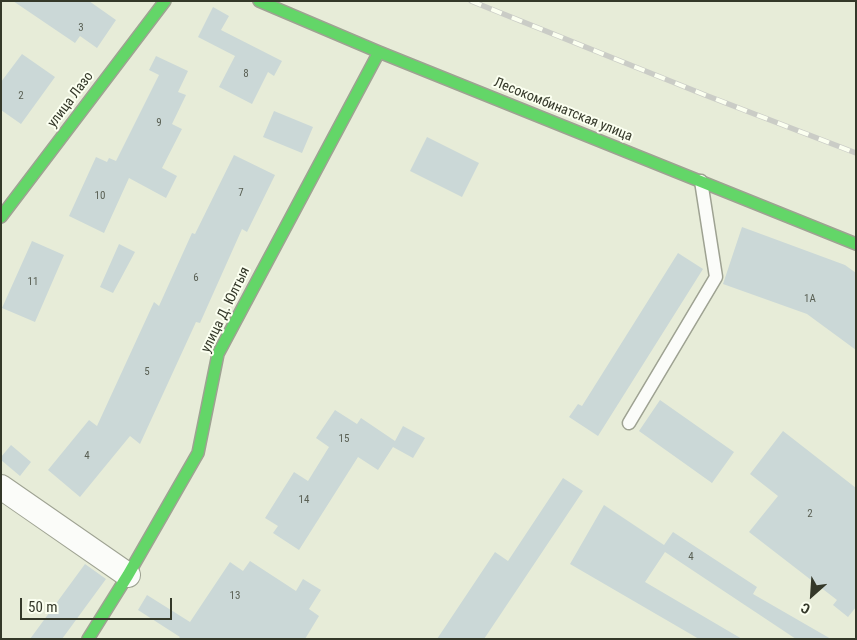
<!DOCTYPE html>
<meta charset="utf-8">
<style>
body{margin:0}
#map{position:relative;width:857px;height:640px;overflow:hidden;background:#e7ecd8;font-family:"Roboto Condensed",sans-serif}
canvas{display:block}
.frame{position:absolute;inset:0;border:2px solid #343829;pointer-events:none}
.north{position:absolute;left:787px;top:570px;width:50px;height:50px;-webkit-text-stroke:4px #fbfff0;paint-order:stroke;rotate:206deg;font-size:14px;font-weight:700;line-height:20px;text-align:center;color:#343829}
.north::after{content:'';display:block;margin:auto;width:18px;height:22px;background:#343829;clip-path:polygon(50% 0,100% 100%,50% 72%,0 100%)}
.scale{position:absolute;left:20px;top:598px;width:152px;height:22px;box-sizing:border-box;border:2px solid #343829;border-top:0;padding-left:6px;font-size:15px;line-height:18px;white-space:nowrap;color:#343829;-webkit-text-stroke:4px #fbfff0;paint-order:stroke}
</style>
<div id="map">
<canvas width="857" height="640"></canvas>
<div class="frame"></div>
<div class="north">С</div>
<div class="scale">50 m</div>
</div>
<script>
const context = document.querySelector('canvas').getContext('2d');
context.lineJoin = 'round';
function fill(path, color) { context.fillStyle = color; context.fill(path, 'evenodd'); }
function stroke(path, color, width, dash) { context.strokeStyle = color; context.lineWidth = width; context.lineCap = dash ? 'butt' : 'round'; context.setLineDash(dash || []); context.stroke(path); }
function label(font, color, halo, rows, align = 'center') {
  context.font = font + ' "Roboto Condensed",sans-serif'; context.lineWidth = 4; context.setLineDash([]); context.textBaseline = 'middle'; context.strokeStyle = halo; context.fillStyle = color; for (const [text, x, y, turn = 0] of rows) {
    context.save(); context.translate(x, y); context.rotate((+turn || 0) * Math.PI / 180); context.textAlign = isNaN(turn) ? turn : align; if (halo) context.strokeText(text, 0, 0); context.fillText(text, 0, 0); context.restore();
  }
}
fill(new Path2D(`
 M13 1H89L116 20 97 48 80 36 75 43Z
 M213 7 229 16 221 30 282 61 274 76 268 72 252 104 219 87 235 56 198 37Z
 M22 54 55 77 21 124 1 110V82Z
 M156 56 188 71 178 92 186 95 172 124 182 129 162 168 177 176 166 198 129 178 104 233 69 216 96 157 107 162 109 158 116 161 159 75 149 70Z
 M274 111 313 127 302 153 263 137Z
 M427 137 479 163 462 197 410 171Z
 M234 155 275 175 247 232 242 229 200 323 196 322 140 444 130 436 80 497 48 470 89 420 97 426 154 302 159 306 192 233 195 234Z
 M742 227 845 265 856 273V350L807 314 723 284Z
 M32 241 64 255 35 322 2 308Z
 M119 244 135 252 113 293 100 287Z
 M678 253 703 269 598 436 569 417 578 404 582 406Z
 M660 400 734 452 712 483 639 431Z
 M335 410 357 424 361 418 395 441 403 426 425 438 413 458 393 447 378 470 358 457 299 550 273 533 278 526 265 518 294 472 308 481 329 447 316 438Z
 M783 431 856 488V607L848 617 833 605 837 600 749 532 778 496 750 474Z
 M11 445 31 462 20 476 1 460V457Z
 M563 478 583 491 484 639H437L495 552 508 561Z
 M604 505 664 545 673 532 757 587 753 594 831 639H796L665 552 645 582 742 639H699L570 564Z
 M250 561 296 591 303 579 321 590 309 609 319 616 305 639H178L180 637 138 610 147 595 190 622 230 562 243 571Z
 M85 564 106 579 62 639H30Z`), '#cbd8d7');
const lane = new Path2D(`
 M629 423 716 277 701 181`);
const street = new Path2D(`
 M1 487 128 575`);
const fast = new Path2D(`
 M259 1 379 52 856 244
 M1 217 165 1
 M88 639 128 575 198 453 218 354 379 52`);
stroke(lane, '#9ea292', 15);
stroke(street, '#9ea292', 26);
stroke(fast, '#9ea292', 14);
stroke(lane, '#fbfcf9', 12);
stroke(street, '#fbfcf9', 24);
stroke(fast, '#63d668', 11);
const rail = new Path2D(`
 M471 1 705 95 856 153`);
stroke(rail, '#caccc6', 5.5);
stroke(rail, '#fbfff0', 4, [11]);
label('11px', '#5a6054', null, [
 ["3",81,28],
 ["8",246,74],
 ["2",21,96],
 ["9",159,123],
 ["7",241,193],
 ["10",100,196],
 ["6",196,278],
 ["11",33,282],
 ["1А",810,299],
 ["5",147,372],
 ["15",344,439],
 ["4",87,456],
 ["14",304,500],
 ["2",810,514],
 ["4",691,557],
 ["13",235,596]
]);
label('14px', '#343829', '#fbfff0', [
 ["улица Лазо",71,100,-53],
 ["Лесокомбинатская улица",563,110,22],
 ["улица Д. Юлтыя",226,310,-64]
]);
</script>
